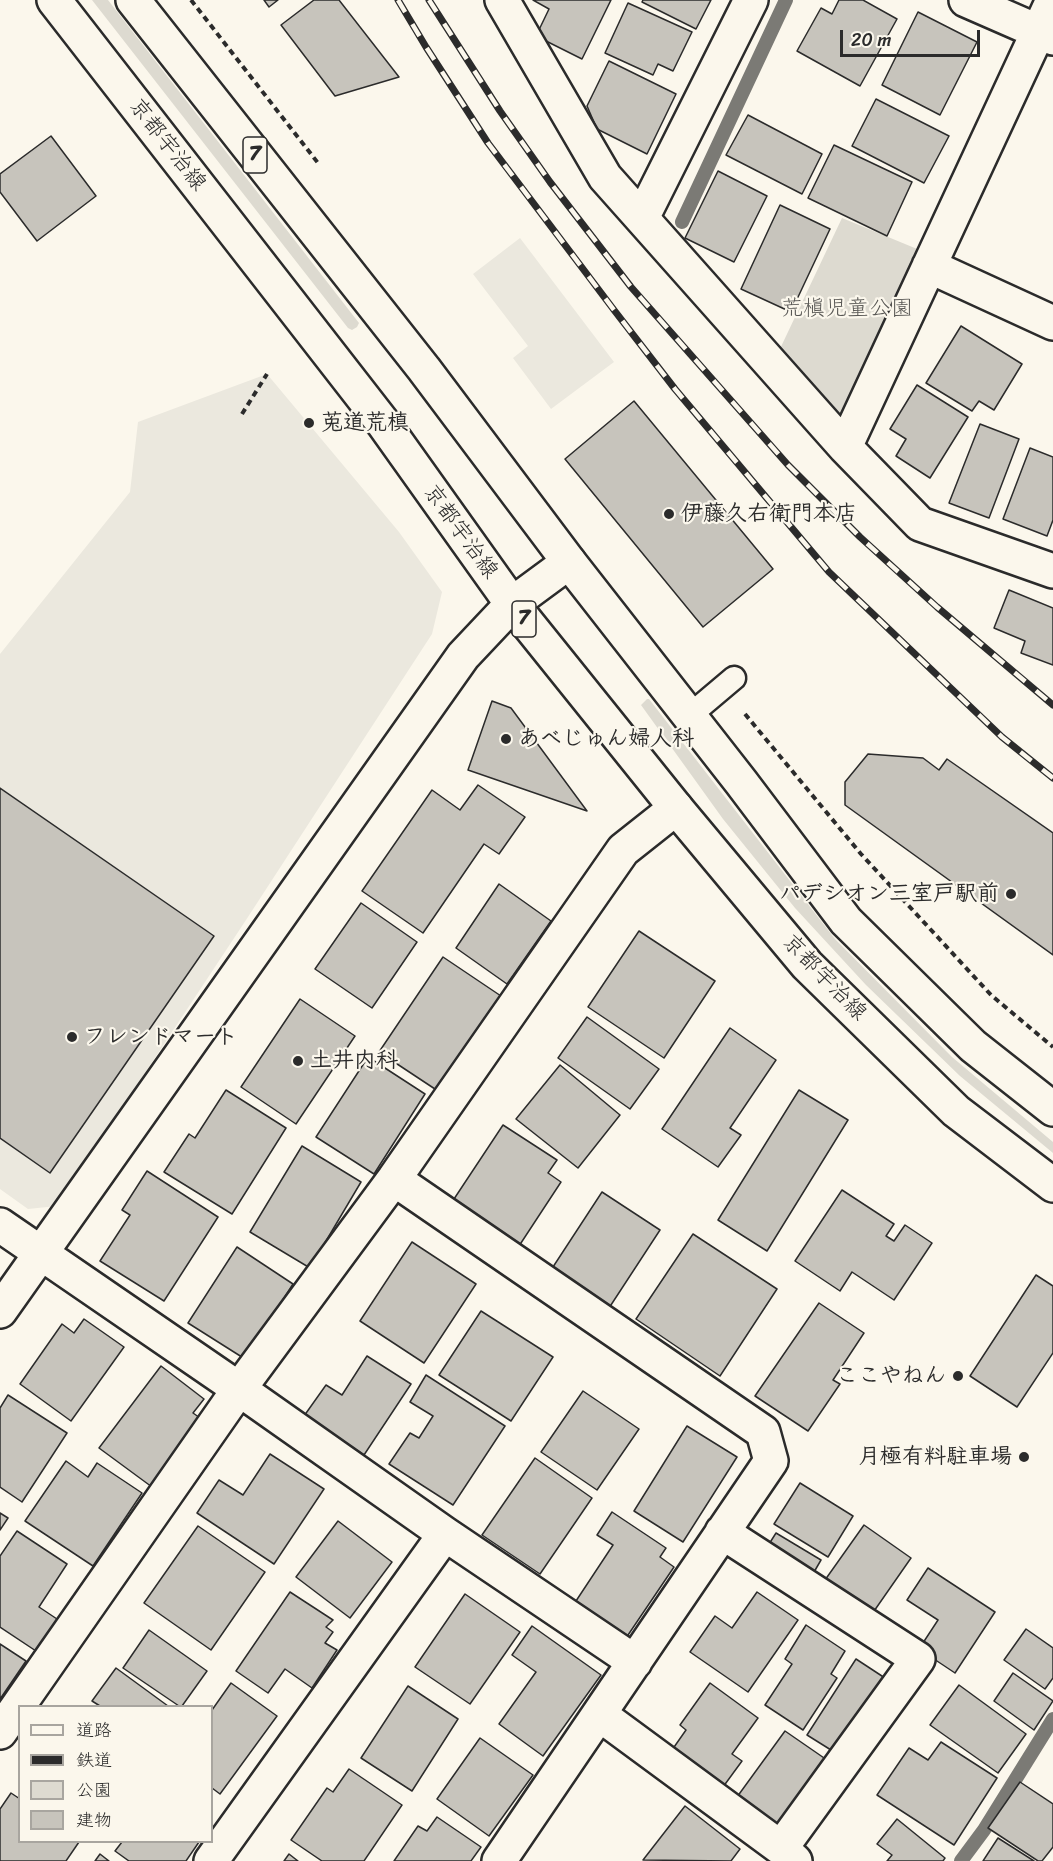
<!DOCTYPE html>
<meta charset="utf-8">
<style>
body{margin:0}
#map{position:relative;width:1053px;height:1861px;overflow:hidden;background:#fbf7ec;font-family:Sriracha,"Klee One",sans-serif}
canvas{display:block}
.legend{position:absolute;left:18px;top:1705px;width:195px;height:138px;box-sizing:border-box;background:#fbf7ec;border:2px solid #a8a59f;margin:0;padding:8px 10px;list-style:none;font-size:18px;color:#2b2b2b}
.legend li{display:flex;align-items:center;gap:12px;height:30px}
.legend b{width:30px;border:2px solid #a8a59f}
.scale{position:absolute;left:840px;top:30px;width:140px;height:27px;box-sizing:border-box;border:3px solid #2b2b2b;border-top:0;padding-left:8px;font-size:18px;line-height:21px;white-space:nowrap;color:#2b2b2b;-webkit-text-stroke:4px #fbf7ec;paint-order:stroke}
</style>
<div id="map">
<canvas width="1053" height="1861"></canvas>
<ul class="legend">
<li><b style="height:8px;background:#fbf7ec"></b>道路</li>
<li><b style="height:8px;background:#2b2b2b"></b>鉄道</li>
<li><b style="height:16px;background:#dddad0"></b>公園</li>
<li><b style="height:16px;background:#c7c4bc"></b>建物</li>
</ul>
<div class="scale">20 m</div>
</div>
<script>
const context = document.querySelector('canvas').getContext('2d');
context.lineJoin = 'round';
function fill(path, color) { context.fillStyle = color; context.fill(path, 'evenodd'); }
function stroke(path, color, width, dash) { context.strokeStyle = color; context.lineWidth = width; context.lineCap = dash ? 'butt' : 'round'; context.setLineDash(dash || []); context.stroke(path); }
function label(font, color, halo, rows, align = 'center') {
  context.font = font + ' Sriracha,"Klee One",sans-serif'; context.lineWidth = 4.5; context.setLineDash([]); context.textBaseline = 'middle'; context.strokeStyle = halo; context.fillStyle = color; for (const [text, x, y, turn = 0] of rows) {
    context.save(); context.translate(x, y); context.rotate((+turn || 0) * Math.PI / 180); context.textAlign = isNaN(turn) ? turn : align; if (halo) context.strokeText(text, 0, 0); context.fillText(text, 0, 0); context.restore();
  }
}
fill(new Path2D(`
 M520 238 614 362 551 409 513 358 528 346 473 274Z
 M267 374 399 532 442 592 432 634 246 920 57 1206 28 1209 0 1189V654L130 492 138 422Z`), '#ebe8de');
fill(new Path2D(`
 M92 0H108L359 323 357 327 352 330 348 328Z
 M842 218 922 251 843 418 778 353Z
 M647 699H649L835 939 952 1057 1053 1142V1153L960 1076 866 985 795 908 723 819 641 705Z`), '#dddad0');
stroke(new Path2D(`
 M682 222 786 0
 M961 1861 984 1830 1053 1719`), '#7b7a75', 14);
const building = new Path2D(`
 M264 0H278L269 7Z
 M314 0H339L399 77 335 96 281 25Z
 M533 0H611L582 59 536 36 549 9Z
 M643 0H711L696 29 642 2Z
 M839 0H863L897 19 860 86 797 51 821 8 832 14Z
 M628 3 692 32 673 71 658 64 653 75 605 53Z
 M918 12 977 42 940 115 882 85Z
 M609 61 676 94 647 154 597 129 587 106Z
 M876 99 949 136 924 183 852 146Z
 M748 115 822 154 802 194 726 155Z
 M51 136 96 196 37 241 0 192V174Z
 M834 145 912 182 887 236 808 198Z
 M718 171 767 196 734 262 685 238Z
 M780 205 830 229 791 312 741 289Z
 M961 326 1022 364 994 410 979 401 972 411 926 383Z
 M917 385 968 417 930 478 896 456 906 439 890 429Z
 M634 401 773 569 703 627 565 459Z
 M980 424 1019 439 989 518 949 503Z
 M1030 448 1053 457V520L1047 536 1003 519Z
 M1009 590 1053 608V665L1021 653 1025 641 994 628Z
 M492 701 511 708 587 811 468 770Z
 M868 754 923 758 939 770 947 759 1053 833V955L845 805V782Z
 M478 785 525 817 499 854 484 844 423 933 362 891 432 790 460 810Z
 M0 788 214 936 50 1173 0 1138Z
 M499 884 551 921 507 984 456 948Z
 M361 903 417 942 372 1008 315 969Z
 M639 931 715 981 664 1058 588 1007Z
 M443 957 501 996 438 1091 379 1052Z
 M300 999 355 1036 296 1124 241 1087Z
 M587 1017 659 1069 630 1109 558 1058Z
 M730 1028 776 1060 730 1128 741 1135 718 1167 662 1129Z
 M368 1057 425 1094 374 1174 316 1137Z
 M560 1065 620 1115 578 1168 516 1119Z
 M226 1090 286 1128 232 1214 164 1172 189 1134 195 1138Z
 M799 1090 848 1120 767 1251 718 1220Z
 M503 1125 557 1160 548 1173 561 1182 519 1246 452 1202Z
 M302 1146 361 1182 310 1268 250 1232Z
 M147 1171 218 1217 164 1301 100 1261 130 1215 122 1210Z
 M842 1190 894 1224 886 1236 894 1241 905 1225 932 1243 894 1300 852 1272 840 1291 795 1261Z
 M602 1192 660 1230 609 1308 551 1270Z
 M693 1234 777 1289 720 1376 636 1319Z
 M412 1242 476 1284 424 1363 360 1321Z
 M237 1247 293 1284 245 1359 188 1323Z
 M1036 1275 1053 1286V1353L1017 1407 970 1376Z
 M819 1303 864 1333 833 1380 840 1384 808 1431 755 1396Z
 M481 1311 553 1357 511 1421 439 1375Z
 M84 1319 124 1347 71 1421 20 1384 62 1324 74 1333Z
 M367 1356 411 1384 364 1455 304 1416 326 1385 342 1395Z
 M161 1366 204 1399 193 1413 203 1420 152 1487 99 1448Z
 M426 1375 505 1426 453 1505 389 1464 410 1433 419 1438 433 1416 410 1402Z
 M583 1391 639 1429 597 1490 541 1452Z
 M8 1395 67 1433 22 1502 0 1487V1408Z
 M687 1426 737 1457 683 1542 634 1511Z
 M270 1454 324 1489 274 1564 197 1513 219 1480 243 1495Z
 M535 1458 592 1498 540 1574 482 1535Z
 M66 1461 88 1477 97 1463 142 1493 93 1566 25 1521Z
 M800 1483 853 1516 828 1557 774 1524Z
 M612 1512 666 1548 660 1557 674 1567 626 1638 574 1604 613 1545 597 1535Z
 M0 1513 8 1518 0 1530Z
 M338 1521 392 1562 350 1618 296 1577Z
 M864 1525 911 1558 872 1614 825 1580Z
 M198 1526 265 1572 211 1650 144 1603Z
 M17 1531 67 1564 39 1607 60 1621 39 1653 0 1627V1556Z
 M776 1533 821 1560 810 1579 764 1552Z
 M928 1568 995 1612 955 1673 919 1649 938 1620 907 1600Z
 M290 1592 333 1620 326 1627 333 1632 325 1643 337 1650 312 1688 285 1669 268 1693 236 1671Z
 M757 1592 798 1620 748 1692 690 1652 715 1616 732 1628Z
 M465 1594 520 1632 470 1704 415 1667Z
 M806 1625 845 1651 831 1674 837 1678 803 1730 765 1705 792 1664 785 1659Z
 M532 1626 601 1675 543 1756 499 1724 536 1672 512 1655Z
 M1026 1629 1053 1648V1678L1045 1689 1004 1660Z
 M149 1630 207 1671 182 1706H179L123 1668Z
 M0 1644 26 1661 0 1699Z
 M856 1659 888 1680 839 1755 807 1735Z
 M116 1668 168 1706H100L92 1701Z
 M1013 1673 1053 1701 1034 1730 994 1701Z
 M231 1683 277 1716 220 1794 212 1788V1710Z
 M710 1683 758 1718 732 1754 742 1761 723 1787 672 1750 686 1730 680 1725Z
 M959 1685 1026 1734 998 1773 930 1725Z
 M408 1686 458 1719 412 1791 361 1758Z
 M785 1731 827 1760 779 1827 737 1797Z
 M480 1738 533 1775 489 1836 437 1799Z
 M941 1742 997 1778 954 1845 877 1795 909 1748 928 1760Z
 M349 1769 402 1805 364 1861H322L291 1840 327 1788 333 1792Z
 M1020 1782 1053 1804V1847L1042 1861H1038L988 1828Z
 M11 1793 20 1799V1842H79L66 1861H0V1809Z
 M685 1806 740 1849 731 1861 643 1860Z
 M437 1817 481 1847 471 1861H394L418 1826 427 1831Z
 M897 1819 945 1858 943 1861H887L892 1855 877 1844Z
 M998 1838 1034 1861H983Z
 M122 1842H199L186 1861H129L115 1851Z
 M100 1854 109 1861H95Z
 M289 1854 298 1861H284Z`);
fill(building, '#c7c4bc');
stroke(building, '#2b2b2b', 1.5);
const lane = new Path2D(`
 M689 716 734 678`);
const street = new Path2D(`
 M502 0 605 177 845 447 920 524 1053 571
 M966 0 1053 38
 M642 218 751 0
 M929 266 1053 323
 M845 447 1053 0
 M394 1179 763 1432 771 1461 499 1861
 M0 1225 239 1389 445 1534 635 1662
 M0 1311 463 656 512 604 569 562
 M722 1532 918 1659 781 1848
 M599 1714 781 1848 795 1861
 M0 1732 239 1389 394 1179 623 850 676 808
 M211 1861 445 1534`);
const primary = new Path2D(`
 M54 0 383 423 512 604 676 808 807 965 956 1111 1053 1185
 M133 0 424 369 569 562 741 782 846 921 973 1046 1053 1109`);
stroke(lane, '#2b2b2b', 27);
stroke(street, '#2b2b2b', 38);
stroke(primary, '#2b2b2b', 38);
stroke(new Path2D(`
 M191 0 318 163
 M242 414 267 374
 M745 714 861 854 991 995 1053 1047`), '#2b2b2b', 4, [6, 4.5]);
stroke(lane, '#fbf7ec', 22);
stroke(street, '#fbf7ec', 33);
stroke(primary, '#fbf7ec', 33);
const rail = new Path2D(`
 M398 0 426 47 488 143 614 310 675 389 829 572 1002 737 1053 778
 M429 0 500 111 550 182 631 287 788 465 860 537 937 607 1053 705`);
stroke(rail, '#2b2b2b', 7);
stroke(rail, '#fbf7ec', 4.5, [14]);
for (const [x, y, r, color] of [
 [309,423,6,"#2b2b2b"],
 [669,514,6,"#2b2b2b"],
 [506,739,6,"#2b2b2b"],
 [1011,894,6,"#2b2b2b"],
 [72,1037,6,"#2b2b2b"],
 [298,1061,6,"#2b2b2b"],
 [958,1376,6,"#2b2b2b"],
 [1024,1457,6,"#2b2b2b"]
]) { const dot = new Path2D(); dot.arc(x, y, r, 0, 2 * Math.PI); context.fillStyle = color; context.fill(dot); stroke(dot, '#fbf7ec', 2); }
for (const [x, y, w] of [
 [255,155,24],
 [524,619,24]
]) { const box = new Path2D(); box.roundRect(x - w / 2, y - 18, w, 36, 4.5); context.fillStyle = '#fbf7ec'; context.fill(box); stroke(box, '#2b2b2b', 1.5); }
label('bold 21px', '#2b2b2b', null, [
 ["7",255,155],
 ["7",524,619]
]);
label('22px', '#2b2b2b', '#fbf7ec', [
 ["京都宇治線",167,145,52],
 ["京都宇治線",460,532,54],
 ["京都宇治線",824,978,46]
]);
label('22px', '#585754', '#fbf7ec', [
 ["荒槇児童公園",847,309]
]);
label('bold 22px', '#2b2b2b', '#fbf7ec', [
 ["莵道荒槙",321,423],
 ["伊藤久右衛門本店",681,514],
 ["あべじゅん婦人科",518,739],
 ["パデシオン三室戸駅前",999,894,"right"],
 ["フレンドマート",84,1037],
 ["土井内科",310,1061],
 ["ここやねん",946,1376,"right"],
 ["月極有料駐車場",1012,1457,"right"]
], 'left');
</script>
